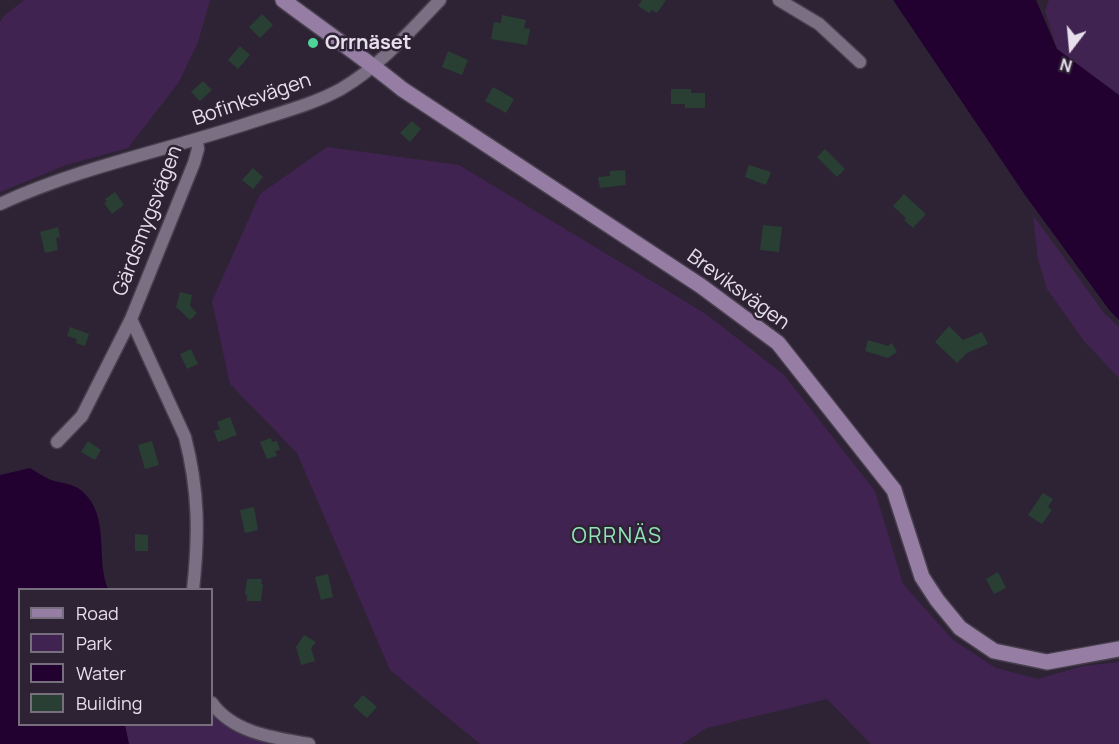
<!DOCTYPE html>
<meta charset="utf-8">
<style>
body{margin:0}
#map{position:relative;width:1119px;height:744px;overflow:hidden;background:#2e2334;font-family:Manrope,sans-serif}
canvas{display:block}
.legend{position:absolute;left:18px;top:588px;width:195px;height:138px;box-sizing:border-box;background:#2e2334;border:2px solid #786f7e;margin:0;padding:8px 10px;list-style:none;font-size:18px;color:#e7e0ec}
.legend li{display:flex;align-items:center;gap:12px;height:30px}
.legend b{width:30px;border:2px solid #786f7e}
.north{position:absolute;left:1041px;top:18px;width:60px;height:60px;-webkit-text-stroke:4px #2e2334;paint-order:stroke;rotate:196deg;font-size:16px;font-weight:700;line-height:24px;text-align:center;color:#e7e0ec}
.north::after{content:'';display:block;margin:auto;width:21px;height:27px;background:#e7e0ec;clip-path:polygon(50% 0,100% 100%,50% 72%,0 100%)}
</style>
<div id="map">
<canvas width="1119" height="744"></canvas>
<ul class="legend">
<li><b style="height:8px;background:#967da4"></b>Road</li>
<li><b style="height:16px;background:#412351"></b>Park</li>
<li><b style="height:16px;background:#220131"></b>Water</li>
<li><b style="height:16px;background:#293f33"></b>Building</li>
</ul>
<div class="north">N</div>
</div>
<script>
const context = document.querySelector('canvas').getContext('2d');
context.lineJoin = 'round';
function fill(path, color) { context.fillStyle = color; context.fill(path, 'evenodd'); }
function stroke(path, color, width, dash) { context.strokeStyle = color; context.lineWidth = width; context.lineCap = dash ? 'butt' : 'round'; context.setLineDash(dash || []); context.stroke(path); }
function label(font, color, halo, rows, align = 'center') {
  context.font = font + ' Manrope,sans-serif'; context.lineWidth = 5; context.setLineDash([]); context.textBaseline = 'middle'; context.strokeStyle = halo; context.fillStyle = color; for (const [text, x, y, turn = 0] of rows) {
    context.save(); context.translate(x, y); context.rotate((+turn || 0) * Math.PI / 180); context.textAlign = isNaN(turn) ? turn : align; if (halo) context.strokeText(text, 0, 0); context.fillText(text, 0, 0); context.restore();
  }
}
fill(new Path2D(`
 M24 0H210L198 42 179 82 128 148 66 165 0 192V22L4 16Z
 M1049 0H1119V95L1057 49 1045 11Z
 M327 147 459 165 706 314 784 375 875 491 903 584 953 640 996 668 1038 679 1083 666 1119 662V744H871L827 699 707 728 682 744H480L390 670 297 453 230 384 212 301 260 194Z
 M1033 215 1104 313 1119 327V378L1084 341 1047 289 1038 259Z
 M212 713C227 728 250 740 271 744H129L125 725 212 724Z`), '#412351');
fill(new Path2D(`
 M893 0H1036L1057 49 1119 95V320L1110 311 1025 195Z
 M30 468C37 472 44 477 51 480 61 483 75 484 82 491 111 516 95 558 108 589L20 590V724L125 725 129 744H0V475Z`), '#220131');
fill(new Path2D(`
 M642 0H666L657 13 652 10 649 13 638 6Z
 M262 14 273 25 260 38 249 27Z
 M502 15 526 20 524 28 530 29 527 45 491 39 494 22 501 23Z
 M240 46 250 55 238 69 228 60Z
 M448 51 468 60 462 75 442 67Z
 M203 81 212 90 200 101 191 92Z
 M493 87 514 99 506 113 485 101Z
 M671 89H691V93H705V108H685V104H671Z
 M412 121 421 129 410 142 400 133Z
 M825 149 845 169 837 177 817 157Z
 M749 165 771 172 766 185 745 177Z
 M253 168 263 177 253 189 242 180Z
 M625 170 626 185 600 188 598 177 610 176V171Z
 M115 192 124 205 112 214 104 203 107 202 105 199Z
 M904 194 926 214 913 228 904 220 906 218 893 206Z
 M763 225 782 227 779 252 760 250Z
 M58 227 60 237 56 238 58 250 45 253 40 232Z
 M180 292 192 295 190 306 197 313 190 320 176 307Z
 M949 326 963 340 982 332 988 344 967 353 957 363 935 342Z
 M70 327 89 334 85 346 76 343 77 339 67 336Z
 M868 340 888 346 892 343 897 352 888 358 865 351Z
 M191 349 198 364 187 369 180 354Z
 M230 417 237 435 218 442 214 431 220 429 217 422Z
 M271 438 272 442 277 441 280 450 275 451 277 456 267 459 260 442Z
 M88 441 101 450 95 460 81 452Z
 M152 441 159 465 145 469 138 445Z
 M1043 493 1053 499 1048 507 1052 510 1042 524 1028 515Z
 M254 507 258 530 245 533 240 510Z
 M135 534 148 535V551H135Z
 M998 572 1006 588 994 594 986 579Z
 M328 574 333 597 321 600 315 577Z
 M247 579H262L261 584H263L261 601H247V595H245Z
 M304 635 316 642 311 648 315 661 301 665 296 647Z
 M363 695 377 707 367 718 353 706Z`), '#293f33');
const street = new Path2D(`
 M779 0 819 24 860 62
 M0 204C80 167 168 150 252 122 282 112 314 104 341 89 379 67 410 31 440 0
 M57 442 82 416 131 319
 M193 590C199 535 199 491 185 437L131 319 194 163 198 149 197 140
 M212 703C233 733 275 738 309 744`);
const secondary = new Path2D(`
 M283 0C323 30 364 58 402 89L701 286 778 343 894 490 922 577 937 600 960 628 994 651 1047 662 1119 649`);
stroke(street, '#483f4e', 15);
stroke(secondary, '#483f4e', 18);
stroke(street, '#7b6f83', 12);
stroke(secondary, '#967da4', 15);
for (const [x, y, r, color] of [
 [313,43,6,"#4ed399"]
]) { const dot = new Path2D(); dot.arc(x, y, r, 0, 2 * Math.PI); context.fillStyle = color; context.fill(dot); stroke(dot, '#2e2334', 2); }
label('bold 20px', '#e7e0ec', '#2e2334', [
 ["Orrnäset",325,43]
], 'left');
label('20px', '#e7e0ec', '#2e2334', [
 ["Bofinksvägen",252,100,-19],
 ["Gärdsmygsvägen",148,221,-69],
 ["Breviksvägen",738,290,36]
]);
context.letterSpacing = '1.5px';
label('21px', '#92e4ba', '#2e2334', [
 ["ORRNÄS",617,537]
]);
context.letterSpacing = '0px';
</script>
